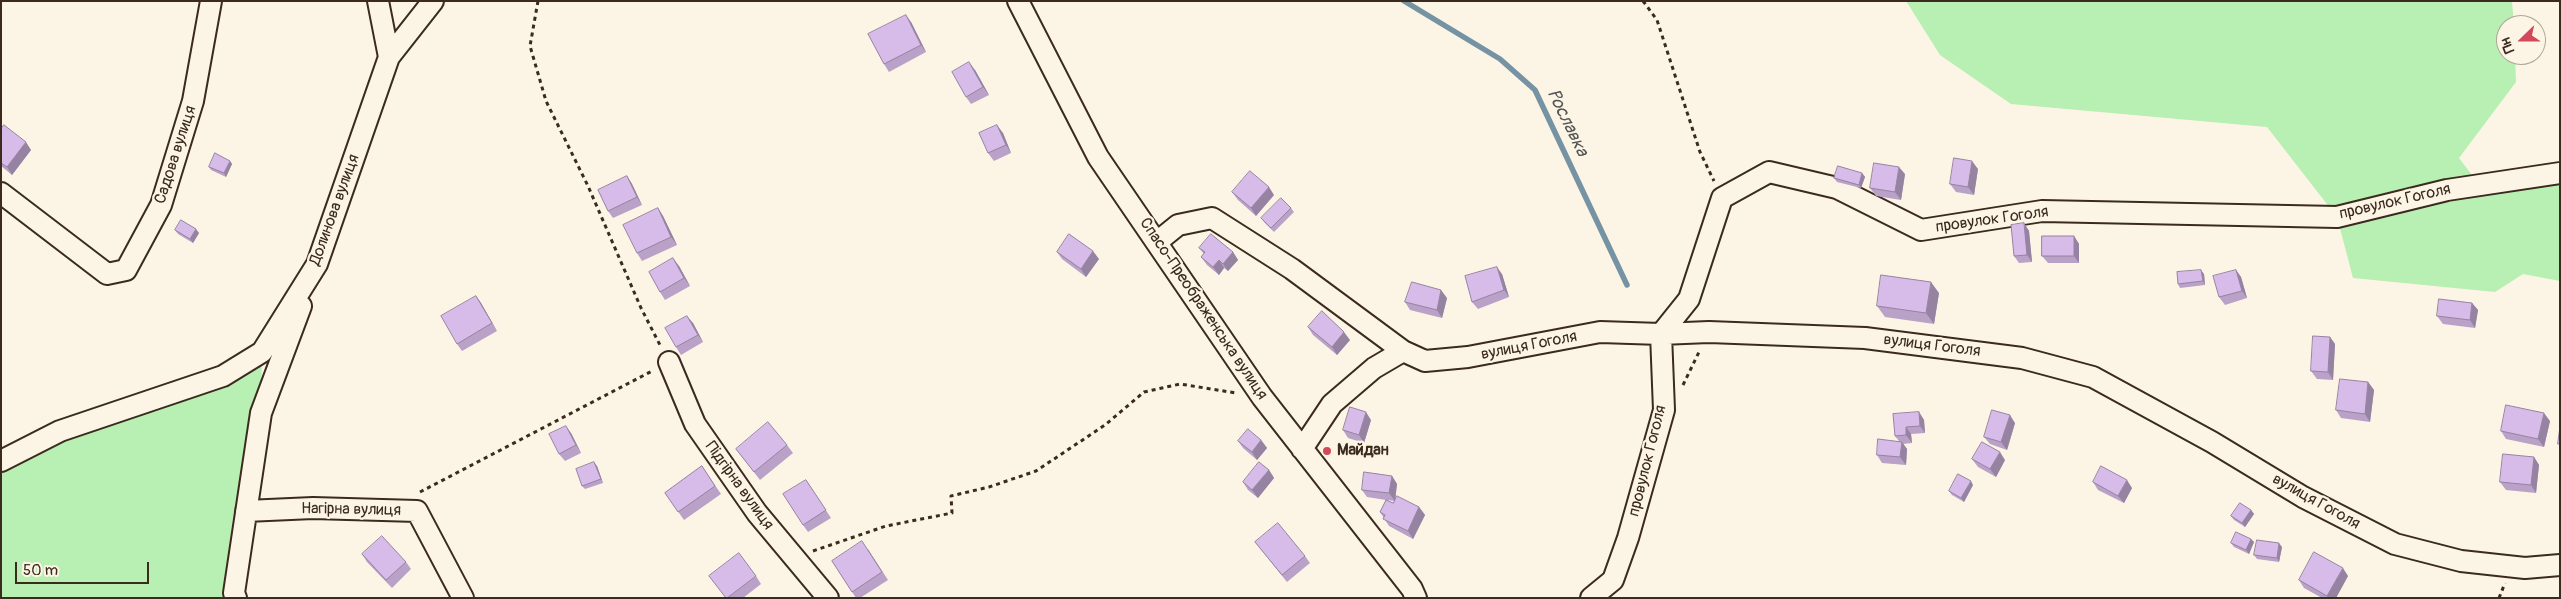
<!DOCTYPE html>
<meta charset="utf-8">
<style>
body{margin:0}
#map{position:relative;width:2561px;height:599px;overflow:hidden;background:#fcf5e5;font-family:Pangolin,sans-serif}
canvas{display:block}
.frame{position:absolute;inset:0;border:2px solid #3b2a1e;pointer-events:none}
.north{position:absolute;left:2496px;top:15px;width:50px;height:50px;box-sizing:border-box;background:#fcf5e5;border:1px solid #afa495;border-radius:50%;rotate:248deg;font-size:14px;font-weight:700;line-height:20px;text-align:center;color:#3b2a1e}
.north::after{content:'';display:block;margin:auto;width:18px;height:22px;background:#d1495b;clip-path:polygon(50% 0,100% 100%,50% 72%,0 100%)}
.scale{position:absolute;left:15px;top:562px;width:134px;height:22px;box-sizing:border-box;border:2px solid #3b2a1e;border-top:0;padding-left:6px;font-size:15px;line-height:18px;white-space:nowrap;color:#3b2a1e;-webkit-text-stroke:4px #fcf5e5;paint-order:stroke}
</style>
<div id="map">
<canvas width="2561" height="599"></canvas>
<div class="frame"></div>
<div class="north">Пн</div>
<div class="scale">50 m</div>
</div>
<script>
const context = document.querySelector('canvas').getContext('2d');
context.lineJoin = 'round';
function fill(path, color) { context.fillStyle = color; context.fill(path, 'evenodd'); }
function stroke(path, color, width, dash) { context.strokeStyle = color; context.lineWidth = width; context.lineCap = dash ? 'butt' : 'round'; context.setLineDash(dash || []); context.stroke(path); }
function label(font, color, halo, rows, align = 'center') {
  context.font = font + ' Pangolin,sans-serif'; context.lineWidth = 4.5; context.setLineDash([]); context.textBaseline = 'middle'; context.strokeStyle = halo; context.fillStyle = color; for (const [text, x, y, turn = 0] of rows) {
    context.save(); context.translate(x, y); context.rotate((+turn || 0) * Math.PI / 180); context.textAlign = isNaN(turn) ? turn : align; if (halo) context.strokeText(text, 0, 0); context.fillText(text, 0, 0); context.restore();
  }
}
fill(new Path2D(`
 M1906 1H2512L2514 25H2506V55H2515L2516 82 2459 158 2487 195 2560 180V281L2523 274 2495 292 2353 278 2337 217 2267 127 2011 104 1940 55Z
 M262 352 261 413 236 598H1V461Z`), '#b8efb2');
stroke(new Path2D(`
 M1404 1 1500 59 1535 90 1627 285`), '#7693a4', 5.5);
const minor = new Path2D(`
 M378 1 389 57
 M1018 1 1098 157 1262 397 1412 589 1416 598
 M1 193 107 274 126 270 161 205 193 101 211 1
 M1157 242 1178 225 1212 218 1292 269 1403 351
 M669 362 695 424 757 513 828 598
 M1302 449 1332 404 1374 368 1403 351 1425 361 1468 357 1600 332 1661 334 1709 332 1865 338 2022 358 2093 377 2212 442 2303 497 2395 544 2461 561 2525 568 2560 565
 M1 461 60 431 223 376 262 352 317 264 389 57 433 1
 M246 511 313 508 417 511 463 598
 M236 598 234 593 261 413 301 306
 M1591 598 1613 580 1628 538 1664 410 1661 334 1689 299 1722 198 1769 172 1837 188 1921 230 2042 211 2337 217 2447 190 2560 173`);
stroke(minor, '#3b2a1e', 24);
stroke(new Path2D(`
 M538 1 530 46 546 101 588 186 641 308 661 347
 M1643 1 1657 20 1700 152 1714 181
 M1683 385 1700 350
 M420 492 654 370
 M813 551 886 526 952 513 951 496 989 487 1036 471 1105 425 1144 392 1180 384 1236 393
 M2499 598 2505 583`), '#3b2a1e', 3, [4, 4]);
stroke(minor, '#fcf5e5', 20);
fill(new Path2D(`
 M911 22 926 52 889 72 884 64Z
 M975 70 989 95 971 104 966 97Z
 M1 129 31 150 12 175 1 166Z
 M1003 133 1011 153 994 161 988 153Z
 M230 161 232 164 226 177 211 170 209 167Z
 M1978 169 1974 195 1956 192 1950 184Z
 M1862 173 1865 177 1861 188 1837 182 1834 178Z
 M1905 174 1901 200 1876 196 1870 188Z
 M627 176 632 184 642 205 613 218 608 211Z
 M1232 192 1274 195 1256 216 1238 200Z
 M658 208 663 216 677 245 642 261 637 253Z
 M1291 208 1294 212 1274 232 1264 222 1261 218Z
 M2024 223 2029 231 2032 262 2019 263 2014 256Z
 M175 230 199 233 193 243 178 234Z
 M2074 236 2079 244V263H2048L2042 256Z
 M1199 248 1233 252 1238 260 1228 271 1224 268 1219 275 1207 265 1201 257 1204 254Z
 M1057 252 1099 259 1086 277 1062 259Z
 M679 266 690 286 665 300 660 292Z
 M2236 270 2241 277 2247 298 2225 305 2219 297Z
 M1502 274 1509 297 1478 309 1472 302Z
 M2204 274 2205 285 2180 288 2178 284Z
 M1939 293 1934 324 1885 317 1877 306Z
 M476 296 481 303 497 331 462 351 457 344Z
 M1447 298 1442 318 1410 310 1405 302Z
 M2472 303 2478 310 2475 328 2443 324 2437 316Z
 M693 323 703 342 681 355 676 347Z
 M1308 327 1350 340 1337 355 1313 335Z
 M2330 337 2335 344 2333 380 2317 379 2311 371Z
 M2368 382 2374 390 2370 422 2341 418 2336 410Z
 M1919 412 1924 420 1925 433 1911 434 1912 443 1903 444 1907 449 1906 465 1882 463 1877 455 1899 441 1895 436Z
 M1371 420 1364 443 1348 438 1343 430Z
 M2550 421 2544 447 2506 439 2501 431Z
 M2015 423 2007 450 1990 444 1984 437Z
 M571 433 581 453 565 461 559 454Z
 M1261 440 1267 448 1257 460 1243 448 1238 441Z
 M787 445 793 453 760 480 736 449Z
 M2534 457 2539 465 2536 493 2506 490 2500 482Z
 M1972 459 2005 460 1996 477 1978 467Z
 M597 466 603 483 585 489 582 486Z
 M702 466 721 494 684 520 665 493Z
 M1269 470 1274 478 1258 498 1248 490 1243 482Z
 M1392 476 1397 484 1395 500 1419 507 1425 515 1413 539 1389 526 1380 512 1386 500 1367 497 1362 490ZM1387 500 1394 501 1393 503Z
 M806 480 831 518 808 532 803 525Z
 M2093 482 2132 488 2124 503 2098 490Z
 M1973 485 1964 502 1952 495 1949 491Z
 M2251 510 2254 514 2245 527 2234 520 2231 516Z
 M2251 539 2254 542 2249 554 2234 547 2231 543Z
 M1255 542 1305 556 1310 563 1287 582Z
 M2282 547 2279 562 2257 559 2254 555Z
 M868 549 888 580 860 598H856L832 561Z
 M362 554 406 562 411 569 392 588 367 562Z
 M756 576 761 584 743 598H726Z
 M2348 576 2336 598H2322L2304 588 2299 580Z`), '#b9a1c8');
fill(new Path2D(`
 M906 15 911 22 926 52 921 45Z
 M969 62 975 70 989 95 983 87Z
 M997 125 1003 133 1011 153 1006 145Z
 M26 142 31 150 12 175 7 167Z
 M230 161 232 164 226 177 224 173Z
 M1972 161 1978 169 1974 195 1968 187Z
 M1899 167 1905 174 1901 200 1895 192Z
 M1862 173 1865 177 1861 188 1859 185Z
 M627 176 632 184 642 205 637 197Z
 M1269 187 1274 195 1256 216 1251 208Z
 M658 208 663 216 677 245 671 237Z
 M2024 223 2029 231 2032 262 2027 255Z
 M196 229 199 233 193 243 190 239Z
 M2074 236 2079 244V263L2074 256Z
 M1093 251 1099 259 1086 277 1081 269Z
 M1233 252 1238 260 1228 271 1223 264Z
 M673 258 679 266 690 286 684 278Z
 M1219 260 1224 268 1219 275 1213 267Z
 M1497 267 1502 274 1509 297 1504 290Z
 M2201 270 2204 274 2205 285 2203 281Z
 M2236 270 2241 277 2247 298 2242 291Z
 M1931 282 1939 293 1934 324 1926 313Z
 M1441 290 1447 298 1442 318 1437 310Z
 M476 296 481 303 497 331 492 323Z
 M2472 303 2478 310 2475 328 2470 320Z
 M687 316 693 323 703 342 698 335Z
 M1344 332 1350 340 1337 355 1332 347Z
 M2330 337 2335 344 2333 380 2328 372Z
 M2368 382 2374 390 2370 422 2365 414Z
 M1366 412 1371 420 1364 443 1359 435Z
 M1919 412 1924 420 1925 433 1920 426Z
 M2544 413 2550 421 2544 447 2538 439Z
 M2010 415 2015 423 2007 450 2001 442Z
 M566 426 571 433 581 453 576 445Z
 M1906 427 1911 434 1912 443 1906 435Z
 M1261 440 1267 448 1257 460 1252 452Z
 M1902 442 1907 449 1906 465 1900 457Z
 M2000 452 2005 460 1996 477 1990 469Z
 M2534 457 2539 465 2536 493 2531 485Z
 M594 462 597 466 603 483 601 479Z
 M1269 470 1274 478 1258 498 1252 490Z
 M1392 476 1397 484 1395 501 1389 493Z
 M2127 480 2132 488 2124 503 2118 496Z
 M1971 481 1973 485 1964 502 1961 498Z
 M1419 507 1425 515 1413 539 1408 531Z
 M2251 510 2254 514 2245 527 2242 523Z
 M2251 539 2254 542 2249 554 2246 550Z
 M2279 543 2282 547 2279 562 2277 558Z
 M2343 568 2348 576 2336 598H2328L2327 596Z`), '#9683a2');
const building = new Path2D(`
 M906 15 921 45 884 64 868 34Z
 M969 62 983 87 966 97 952 72Z
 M4 125 26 142 7 167 1 163V129Z
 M997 125 1006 145 988 153 979 133Z
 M215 153 230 161 224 173 209 167Z
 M1954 158 1972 161 1968 187 1950 184Z
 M1874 163 1899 167 1895 192 1870 188Z
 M1838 166 1862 173 1859 185 1834 178Z
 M1250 171 1269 187 1251 208 1232 192Z
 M627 176 637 197 608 211 598 190Z
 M1281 198 1291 208 1271 228 1261 218Z
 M658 208 671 237 637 253 623 225Z
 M181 220 196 229 190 239 175 230Z
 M2024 223 2027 255 2014 256 2011 225Z
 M1069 234 1093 251 1081 269 1057 252Z
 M1211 234 1233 252 1223 264 1219 260 1213 267 1201 257 1205 252 1199 248Z
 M2042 236H2074V256H2042Z
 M673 258 684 278 660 292 649 272Z
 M1497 267 1504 290 1472 302 1465 276Z
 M2201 270 2203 281 2178 284 2177 272Z
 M2236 270 2242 291 2219 297 2213 276Z
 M1881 275 1931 282 1926 313 1877 306Z
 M1412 282 1441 290 1437 310 1405 302Z
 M476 296 492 323 457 344 441 316Z
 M2439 299 2472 303 2470 320 2437 316Z
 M1322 311 1344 332 1332 347 1308 327Z
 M687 316 698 335 676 347 665 328Z
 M2313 336 2330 337 2328 372 2311 371Z
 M2340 379 2368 382 2365 414 2336 410Z
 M2506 405 2544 413 2538 439 2501 431Z
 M1350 407 1366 412 1359 435 1343 430Z
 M1992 410 2010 415 2001 442 1984 437Z
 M1919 412 1920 426 1906 427V435L1895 436 1893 414Z
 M768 422 787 445 754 472 736 449Z
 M566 426 576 445 559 454 549 434Z
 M2560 427V444H2558Z
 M1248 429 1261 440 1252 452 1238 441Z
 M1878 439 1902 442 1900 457 1877 455Z
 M1982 442 2000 452 1990 469 1972 459Z
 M2503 454 2534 457 2531 485 2500 482Z
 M594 462 601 479 582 486 576 469Z
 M1259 462 1269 470 1252 490 1243 482Z
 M702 466 715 486 678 512 665 493Z
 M2101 466 2127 480 2118 496 2093 482Z
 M1364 472 1392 476 1389 493 1362 490Z
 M1958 474 1971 481 1961 498 1949 491Z
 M806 480 826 510 803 525 783 494Z
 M1397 496 1419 507 1408 531 1383 519 1385 515 1380 512 1386 500 1393 503Z
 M2240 503 2251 510 2242 523 2231 516Z
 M1278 523 1305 556 1282 575 1255 542Z
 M2236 532 2251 539 2246 550 2231 543Z
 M382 536 406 562 386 580 362 554Z
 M2257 540 2279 543 2277 558 2254 555Z
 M862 541 882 572 852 592 832 561Z
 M2314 552 2343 568 2327 596 2299 580Z
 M739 553 756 576 727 598H726L709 576Z`);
fill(building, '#d7bbe8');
stroke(building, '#9683a2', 1);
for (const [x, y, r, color] of [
 [1327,451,5,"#d1495b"]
]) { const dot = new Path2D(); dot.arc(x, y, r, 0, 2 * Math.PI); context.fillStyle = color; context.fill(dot); stroke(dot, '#fcf5e5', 2); }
label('16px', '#3b2a1e', '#fcf5e5', [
 ["Садова вулиця",176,155,-72],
 ["провулок Гоголя",2395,202,-13],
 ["Долинова вулиця",335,210,-70],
 ["провулок Гоголя",1992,220,-8],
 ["Спасо-Преображенська вулиця",1203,309,56],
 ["вулиця Гоголя",1529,346,-11],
 ["вулиця Гоголя",1932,346,7],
 ["провулок Гоголя",1648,461,-76],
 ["Підгірна вулиця",739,486,54],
 ["вулиця Гоголя",2316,502,29],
 ["Нагірна вулиця",351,510,1]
]);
label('bold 16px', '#3b2a1e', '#fcf5e5', [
 ["Майдан",1337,451]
], 'left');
label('italic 18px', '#545656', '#fcf5e5', [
 ["Рославка",1567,123,64]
]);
</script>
